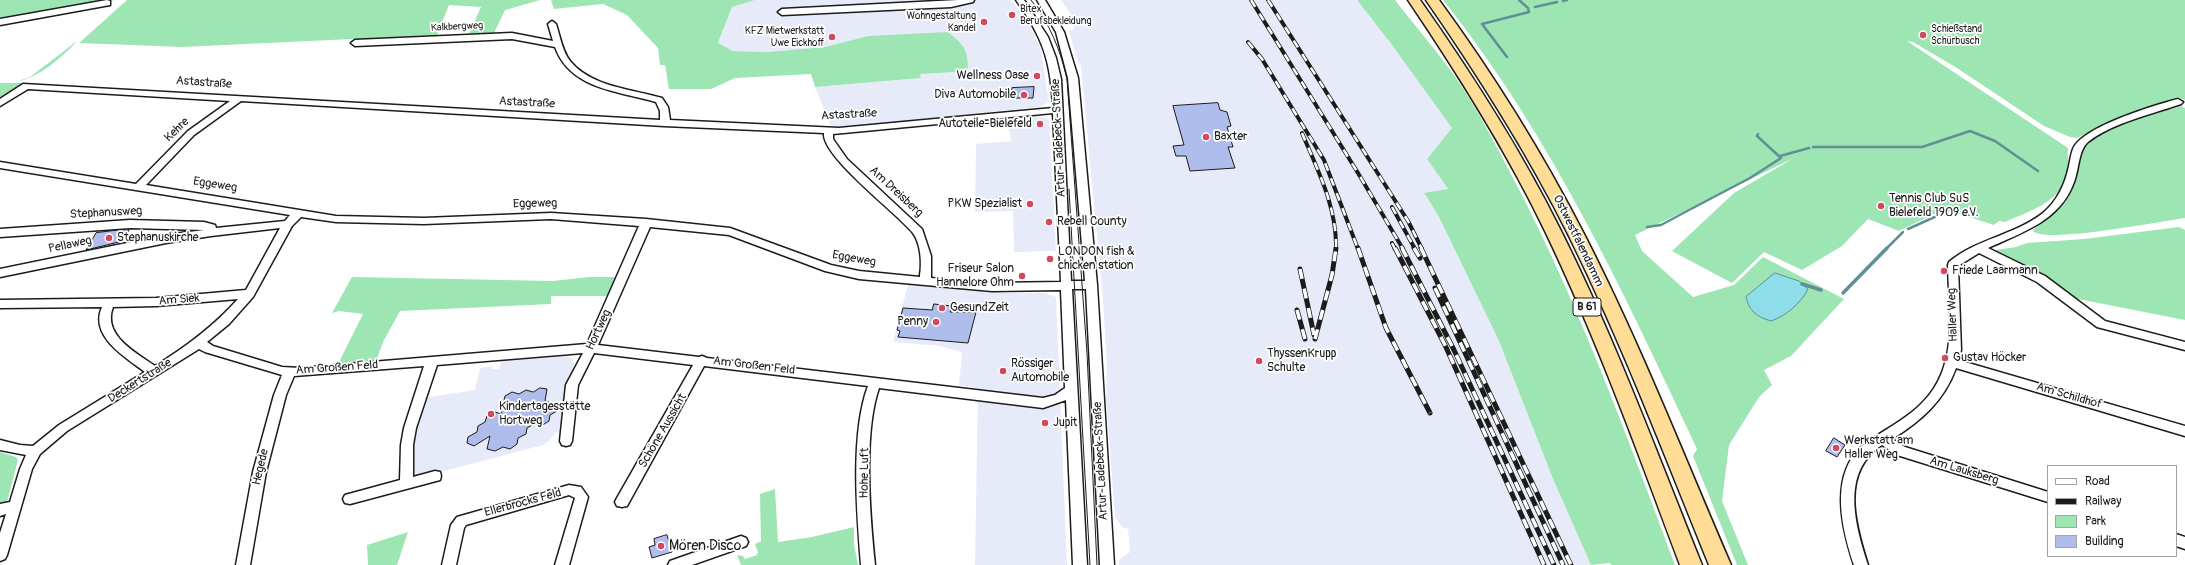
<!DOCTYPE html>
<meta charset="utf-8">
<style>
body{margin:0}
#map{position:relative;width:2185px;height:565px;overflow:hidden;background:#fff;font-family:Pangolin,sans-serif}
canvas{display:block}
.legend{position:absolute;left:2047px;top:465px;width:130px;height:92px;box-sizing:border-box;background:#fff;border:1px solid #a4a4a4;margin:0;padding:5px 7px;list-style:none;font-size:12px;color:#1c1c1c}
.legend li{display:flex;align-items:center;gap:8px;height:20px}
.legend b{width:20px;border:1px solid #a4a4a4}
</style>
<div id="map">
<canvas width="2185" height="565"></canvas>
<ul class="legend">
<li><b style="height:5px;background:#fff"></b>Road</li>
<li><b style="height:5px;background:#1c1c1c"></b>Railway</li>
<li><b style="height:11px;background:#9de5b3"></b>Park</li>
<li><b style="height:11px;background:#aebdec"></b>Building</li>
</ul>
</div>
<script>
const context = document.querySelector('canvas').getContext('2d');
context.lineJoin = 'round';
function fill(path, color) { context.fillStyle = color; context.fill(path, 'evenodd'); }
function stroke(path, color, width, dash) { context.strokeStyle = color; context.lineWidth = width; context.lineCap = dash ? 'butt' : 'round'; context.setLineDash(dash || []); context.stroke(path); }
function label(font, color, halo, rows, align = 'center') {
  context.font = font + ' Pangolin,sans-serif'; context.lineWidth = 3.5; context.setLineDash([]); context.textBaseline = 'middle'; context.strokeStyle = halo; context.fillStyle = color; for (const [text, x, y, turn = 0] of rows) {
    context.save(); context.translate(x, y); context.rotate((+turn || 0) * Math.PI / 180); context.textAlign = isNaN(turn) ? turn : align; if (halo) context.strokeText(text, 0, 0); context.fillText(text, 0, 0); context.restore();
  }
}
fill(new Path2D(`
 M755 0H1011L1028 22 1041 50 1049 102 1040 107 843 127 831 126 815 87 921 78 920 74 868 36 825 47 767 52 733 51 718 44 732 7Z
 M1061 0H1357L1389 41 1452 128 1427 159 1448 189 1424 194 1439 217 1499 341 1553 479 1591 565H1119V560L1130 552 1128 529 1122 527 1115 517 1106 400 1107 366 1103 300 1081 66 1078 62 1069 31 1074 29 1070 13Z
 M1038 116 1049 119 1056 251 1014 252 1013 211 975 212 976 144 1011 141 1007 118Z
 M908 285 1008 293H1044L1056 297 1067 565H975L978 388 959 385 962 352 939 346 893 342Z
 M567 356 573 359 574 366 568 380 561 432 555 433 550 440 543 445 421 477 412 475 414 430 423 398 475 390 480 368 493 366 492 369H499L501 361Z`), '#e7ebf9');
fill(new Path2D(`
 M0 0H115L0 20Z
 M127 0H540L505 10 494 33 469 34 481 7 449 5 437 35 182 47 79 43Z
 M551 0H755L732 7 718 43 733 51 767 52 825 47 868 36 948 32C965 46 968 50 968 71L920 74 921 78 815 87 811 74 735 78 711 89H669L665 65H660L658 48 627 15 603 4 554 9Z
 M1357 0H1395C1415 26 1437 51 1456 78 1481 115 1502 157 1523 197 1583 316 1629 441 1675 565H1611L1610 563 1591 565 1553 479 1499 341 1439 217 1424 193 1448 189 1427 159 1452 128 1389 41Z
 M1443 0H2185V100L2178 97 2106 124 2077 138 2070 137 2044 126 1957 68 1913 42 1907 41 2068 148C2067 155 2069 161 2068 167 2066 201 2031 210 2005 222L1999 221 1994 225 1944 209 1899 231 1868 219 1842 246 1802 270 1764 252 1732 283 1672 251 1734 193 1794 158 1635 235 1642 251 1693 297 1734 285 1763 257 1844 299 1791 356 1764 370 1772 385 1759 397 1729 445 1722 501 1748 565H1737L1693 456 1697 449C1624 293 1551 135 1443 0Z
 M77 41C64 56 37 79 18 81L30 77Z
 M0 83H22L0 101Z
 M2181 106 2185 108V218C2162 221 2046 244 2033 231 2035 226 2060 211 2066 201 2076 187 2077 167 2083 152 2092 128 2158 113 2181 106Z
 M2179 227 2185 230V320L2073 298 2040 274 1996 253V250L2016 247 2027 243 2084 239Z
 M352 277 553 281 589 277H616L607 296H551V304L400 311 383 342 376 361 338 364 363 314 339 311 332 313Z
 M0 452 16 457 18 460 7 502 0 505Z
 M775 489 778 542 812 537 854 527V544L858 565H741L737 555 743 556 745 559 757 555 758 552 755 544 761 541 760 494Z
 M408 532 397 565H368L367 545Z`), '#9de5b3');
const water = new Path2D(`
 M1775 273 1799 281 1808 289C1801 303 1786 316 1771 321 1757 317 1749 311 1746 297Z`);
fill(water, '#8ddee8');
stroke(water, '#609096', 1);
stroke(new Path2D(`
 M1519 0 1528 8
 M1563 1 1567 0
 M1535 7 1557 2
 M1507 57 1482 24 1529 12 1528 8
 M1813 147H1922L1970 131 1995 141 2038 171
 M1780 156 1809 148
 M1691 209 1750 178 1781 158 1757 136 1758 134
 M1647 227 1661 225 1689 210
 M1908 229 1948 211
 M1886 249 1903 232`), '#609096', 2.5);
stroke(new Path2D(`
 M1802 284 1821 290
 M1843 293 1887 248`), '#609096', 3.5);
const building = new Path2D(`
 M1034 87 1033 98H1011L1012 88Z
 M1218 103 1220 110 1227 112 1231 126 1227 127 1233 147H1228L1235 168 1190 171 1186 156H1176L1173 146 1184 145 1173 106Z
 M118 230H129L123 241 86 250 96 233Z
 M934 304 952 306 950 312H976L968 343 898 337 900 331 897 330 903 308 932 310Z
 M540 388 547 389 545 401 558 405 557 411 550 415 549 421 541 426 534 424 527 428 526 434 518 438 517 444 510 449 503 447 495 451 487 449 490 436 474 446 467 443 468 437 477 432 478 426 485 422 487 416 495 412 501 414 505 396 512 392 519 394 526 390 533 392Z
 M1834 438 1845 445 1837 457 1826 451Z
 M667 535 672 552 652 558 649 547 655 545 654 539Z`);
fill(building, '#aebdec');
stroke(building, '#1c1c1c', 1);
const minor = new Path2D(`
 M107 0 110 1V5L0 25V19Z
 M958 0H974L973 2 951 7 782 15 778 12 782 9Z
 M1016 0H1024L1048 37 1056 58 1061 79 1071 281H1085L1068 78 1056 32 1037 0H1045L1064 32 1078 78 1097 285 1114 565H1100L1086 289H1072L1087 565H1073L1066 400 1043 408 879 388C863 434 870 516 875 565H861C857 514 850 434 868 386L704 366 627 506 622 507 617 506 615 502 617 498 693 365 594 353 578 385 572 441 570 445 566 446 562 445 560 441 566 385 583 353 437 365 416 428 413 445V477L435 471 440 472 441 476 440 480 350 504 345 503 343 499 345 495 400 480 401 445 404 428 424 366 294 376 286 395 266 472 250 565H236L253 472 274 395 282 375 205 352 199 349 67 431 40 454 32 469 7 555 5 559 0 561V533L6 514 0 516V504L10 502 20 469 26 455 0 450V440L20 445 33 446 59 425 145 372C125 357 89 336 102 307L0 308V300L156 298 246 290 280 228 211 236 166 243 0 277V269L166 235 204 230 130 228 0 237V229L130 220 204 222 215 225 216 228 285 221 290 215 0 168V162L136 184 188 131 230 101 28 89 0 106V99L23 84 660 120V111L656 102C618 91 570 89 555 47L512 39 355 46 351 43 355 40 512 33 553 41 548 24 552 21 556 24C560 36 562 51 570 61 591 87 632 89 662 98L668 107 670 120 839 128 1053 108C1051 61 1043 38 1016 0ZM241 101 664 126 824 133C821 156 897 213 913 233 921 244 922 263 920 275V277L859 271 831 265 730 228 646 219 551 213 424 218 336 216 146 185 194 135ZM1053 113 1061 282 992 283 931 278V256L922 229 847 159 833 139V134ZM301 217 336 222 424 224 551 219 639 226 587 344 300 368 282 367 213 346 207 342 229 324 253 297 292 226ZM650 227 729 235 825 271 859 279 992 291 1061 290 1065 388 1055 395 1043 398 707 358 702 356 699 357 598 345ZM238 299C214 326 186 347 155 366 135 352 102 335 113 307L156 306Z
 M2178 99 2183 102 2181 104C2152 114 2112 123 2088 142 2078 151 2079 170 2074 182 2060 221 2023 232 1988 248L2045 276 2105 321 2185 342V350L2097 327 2037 282 1979 253 1958 266 1961 350 1958 360 2185 426V436L1956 368C1944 401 1921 421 1892 439L1905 447 2048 492V502L1897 455 1882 445C1840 472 1855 525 1868 565H1854C1842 529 1829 476 1862 446 1880 432 1902 422 1919 406 1960 369 1949 314 1948 265L1949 262C1976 239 2015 235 2043 213 2057 201 2065 185 2069 166 2070 161 2071 154 2073 149 2082 127 2155 105 2178 99Z
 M569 485 581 487 588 497 569 565H555L575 498 569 495 466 525 464 528 456 565H442L451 525 457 517Z
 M2176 534 2185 537V549L2176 546Z
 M741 536 746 538 748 542 746 546 692 565H668L670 561Z`);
const highway = new Path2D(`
 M1408 0H1420C1472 74 1521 150 1561 231 1615 339 1657 453 1702 565H1680C1638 453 1597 339 1545 231 1506 150 1458 74 1408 0Z
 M1426 0H1439C1493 74 1542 152 1584 234 1639 341 1683 454 1731 565H1709C1664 454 1621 341 1568 234 1527 152 1478 75 1426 0Z`);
stroke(minor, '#1c1c1c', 3);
stroke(highway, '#1c1c1c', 3);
fill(minor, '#fff');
fill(highway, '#ffdd96');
stroke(new Path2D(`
 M1031 0C1050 24 1060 49 1067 79L1087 353 1097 565
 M1069 189 1090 565`), '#1c1c1c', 1);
const railFar1 = new Path2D(`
 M1251 0 1358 173 1403 249
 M1268 0 1408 221 1422 249
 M1248 42 1262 59 1324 160 1358 249
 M1302 133C1318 171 1337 207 1336 249
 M1392 207 1415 249
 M1392 243 1395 249`);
const rail = new Path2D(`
 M1358 248 1386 328 1430 413
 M1395 248 1445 345 1544 565
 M1402 248 1454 350 1554 565
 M1414 248 1420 258
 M1421 248 1571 565
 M1300 269 1314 335
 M1435 288 1563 565
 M1297 310 1305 339
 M1315 339 1332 275 1336 248`);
stroke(railFar1, '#1c1c1c', 4);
stroke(rail, '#1c1c1c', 5);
stroke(railFar1, '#fff', 2.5, [8]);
stroke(rail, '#fff', 3.5, [10]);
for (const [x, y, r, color] of [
 [1012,15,4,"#d1495b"],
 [984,22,4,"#d1495b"],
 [1923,35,4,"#d1495b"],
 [832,37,4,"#d1495b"],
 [1037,76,4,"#d1495b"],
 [1024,95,4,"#d1495b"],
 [1040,124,4,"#d1495b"],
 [1206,137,4,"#d1495b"],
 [1030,204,4,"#d1495b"],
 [1881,206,4,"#d1495b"],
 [1049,222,4,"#d1495b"],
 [109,238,4,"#d1495b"],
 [1050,259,4,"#d1495b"],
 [1944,271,4,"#d1495b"],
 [1022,276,4,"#d1495b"],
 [942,308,4,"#d1495b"],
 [936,322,4,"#d1495b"],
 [1945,358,4,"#d1495b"],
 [1259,361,4,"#d1495b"],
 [1003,371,4,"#d1495b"],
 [491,414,4,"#d1495b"],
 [1045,423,4,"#d1495b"],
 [1836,448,4,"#d1495b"],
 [661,546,4,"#d1495b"]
]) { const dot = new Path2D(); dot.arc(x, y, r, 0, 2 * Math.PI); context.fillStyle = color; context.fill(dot); stroke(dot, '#fff', 1.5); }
label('10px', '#1c1c1c', '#fff', [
 ["Bitex",1020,9],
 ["Berufsbekleidung",1020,21],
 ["Wohngestaltung",976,16,"right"],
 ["Kandel",976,28,"right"],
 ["Schießstand",1931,29],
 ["Schürbusch",1931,41],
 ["KFZ Mietwerkstatt",824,31,"right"],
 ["Uwe Eickhoff",824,43,"right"]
], 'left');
label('10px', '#1c1c1c', '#fff', [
 ["Kalkbergweg",457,27,-3]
]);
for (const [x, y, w] of [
 [1587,307,28]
]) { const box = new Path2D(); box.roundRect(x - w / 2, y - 9, w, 18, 3); context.fillStyle = '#fff'; context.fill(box); stroke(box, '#1c1c1c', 1); }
label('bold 11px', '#1c1c1c', null, [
 ["B 61",1587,307]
]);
label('12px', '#1c1c1c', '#fff', [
 ["Wellness Oase",1029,76,"right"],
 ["Diva Automobile",1016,95,"right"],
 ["Autoteile-Bielefeld",1032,124,"right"],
 ["Baxter",1214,137],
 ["Tennis Club SuS",1889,199],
 ["Bielefeld 1909 e.V.",1889,213],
 ["PKW Spezialist",1022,204,"right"],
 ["Rebell County",1057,222],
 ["Stephanuskirche",117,238],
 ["LONDON fish &",1058,252],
 ["chicken station",1058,266],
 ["Friseur Salon",1014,269,"right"],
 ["Hannelore Ohm",1014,283,"right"],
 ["Friede Laarmann",1952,271],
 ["GesundZeit",950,308],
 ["Penny",928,322,"right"],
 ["ThyssenKrupp",1267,354],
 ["Schulte",1267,368],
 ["Gustav Höcker",1953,358],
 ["Rössiger",1011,364],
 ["Automobile",1011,378],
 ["Kindertagesstätte",499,407],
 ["Hortweg",499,421],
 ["Jupit",1053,423],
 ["Werkstatt am",1844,441],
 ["Haller Weg",1844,455]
], 'left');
label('12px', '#1c1c1c', '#fff', [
 ["Astastraße",204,83,4],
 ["Astastraße",527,103,3],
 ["Astastraße",849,115,-3],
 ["Kehre",177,130,-44],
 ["Artur-Ladebeck-Straße",1059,138,-93],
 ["Eggeweg",215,185,9],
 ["Am Dreisberg",896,192,43],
 ["Eggeweg",535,204,-1],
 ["Stephanusweg",106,213,-3],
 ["Ostwestfalendamm",1578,241,64],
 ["Pellaweg",70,245,-12],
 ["Eggeweg",854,259,10],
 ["Am Siek",179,300,-5],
 ["Haller Weg",1953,315,-92],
 ["Hortweg",599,330,-65],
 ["Am Großen Feld",754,366,7],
 ["Am Großen Feld",337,368,-4],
 ["Deckertstraße",140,381,-32],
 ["Am Schildhof",2069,396,16],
 ["Schöne Aussicht",663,431,-60],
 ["Artur-Ladebeck-Straße",1101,461,-93],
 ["Hegede",261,467,-77],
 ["Am Lauksberg",1964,471,17],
 ["Hohe Luft",865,473,-89],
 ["Ellerbrocks Feld",523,503,-15]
]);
label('14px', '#1c1c1c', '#fff', [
 ["Mören Disco",669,546]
], 'left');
</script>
